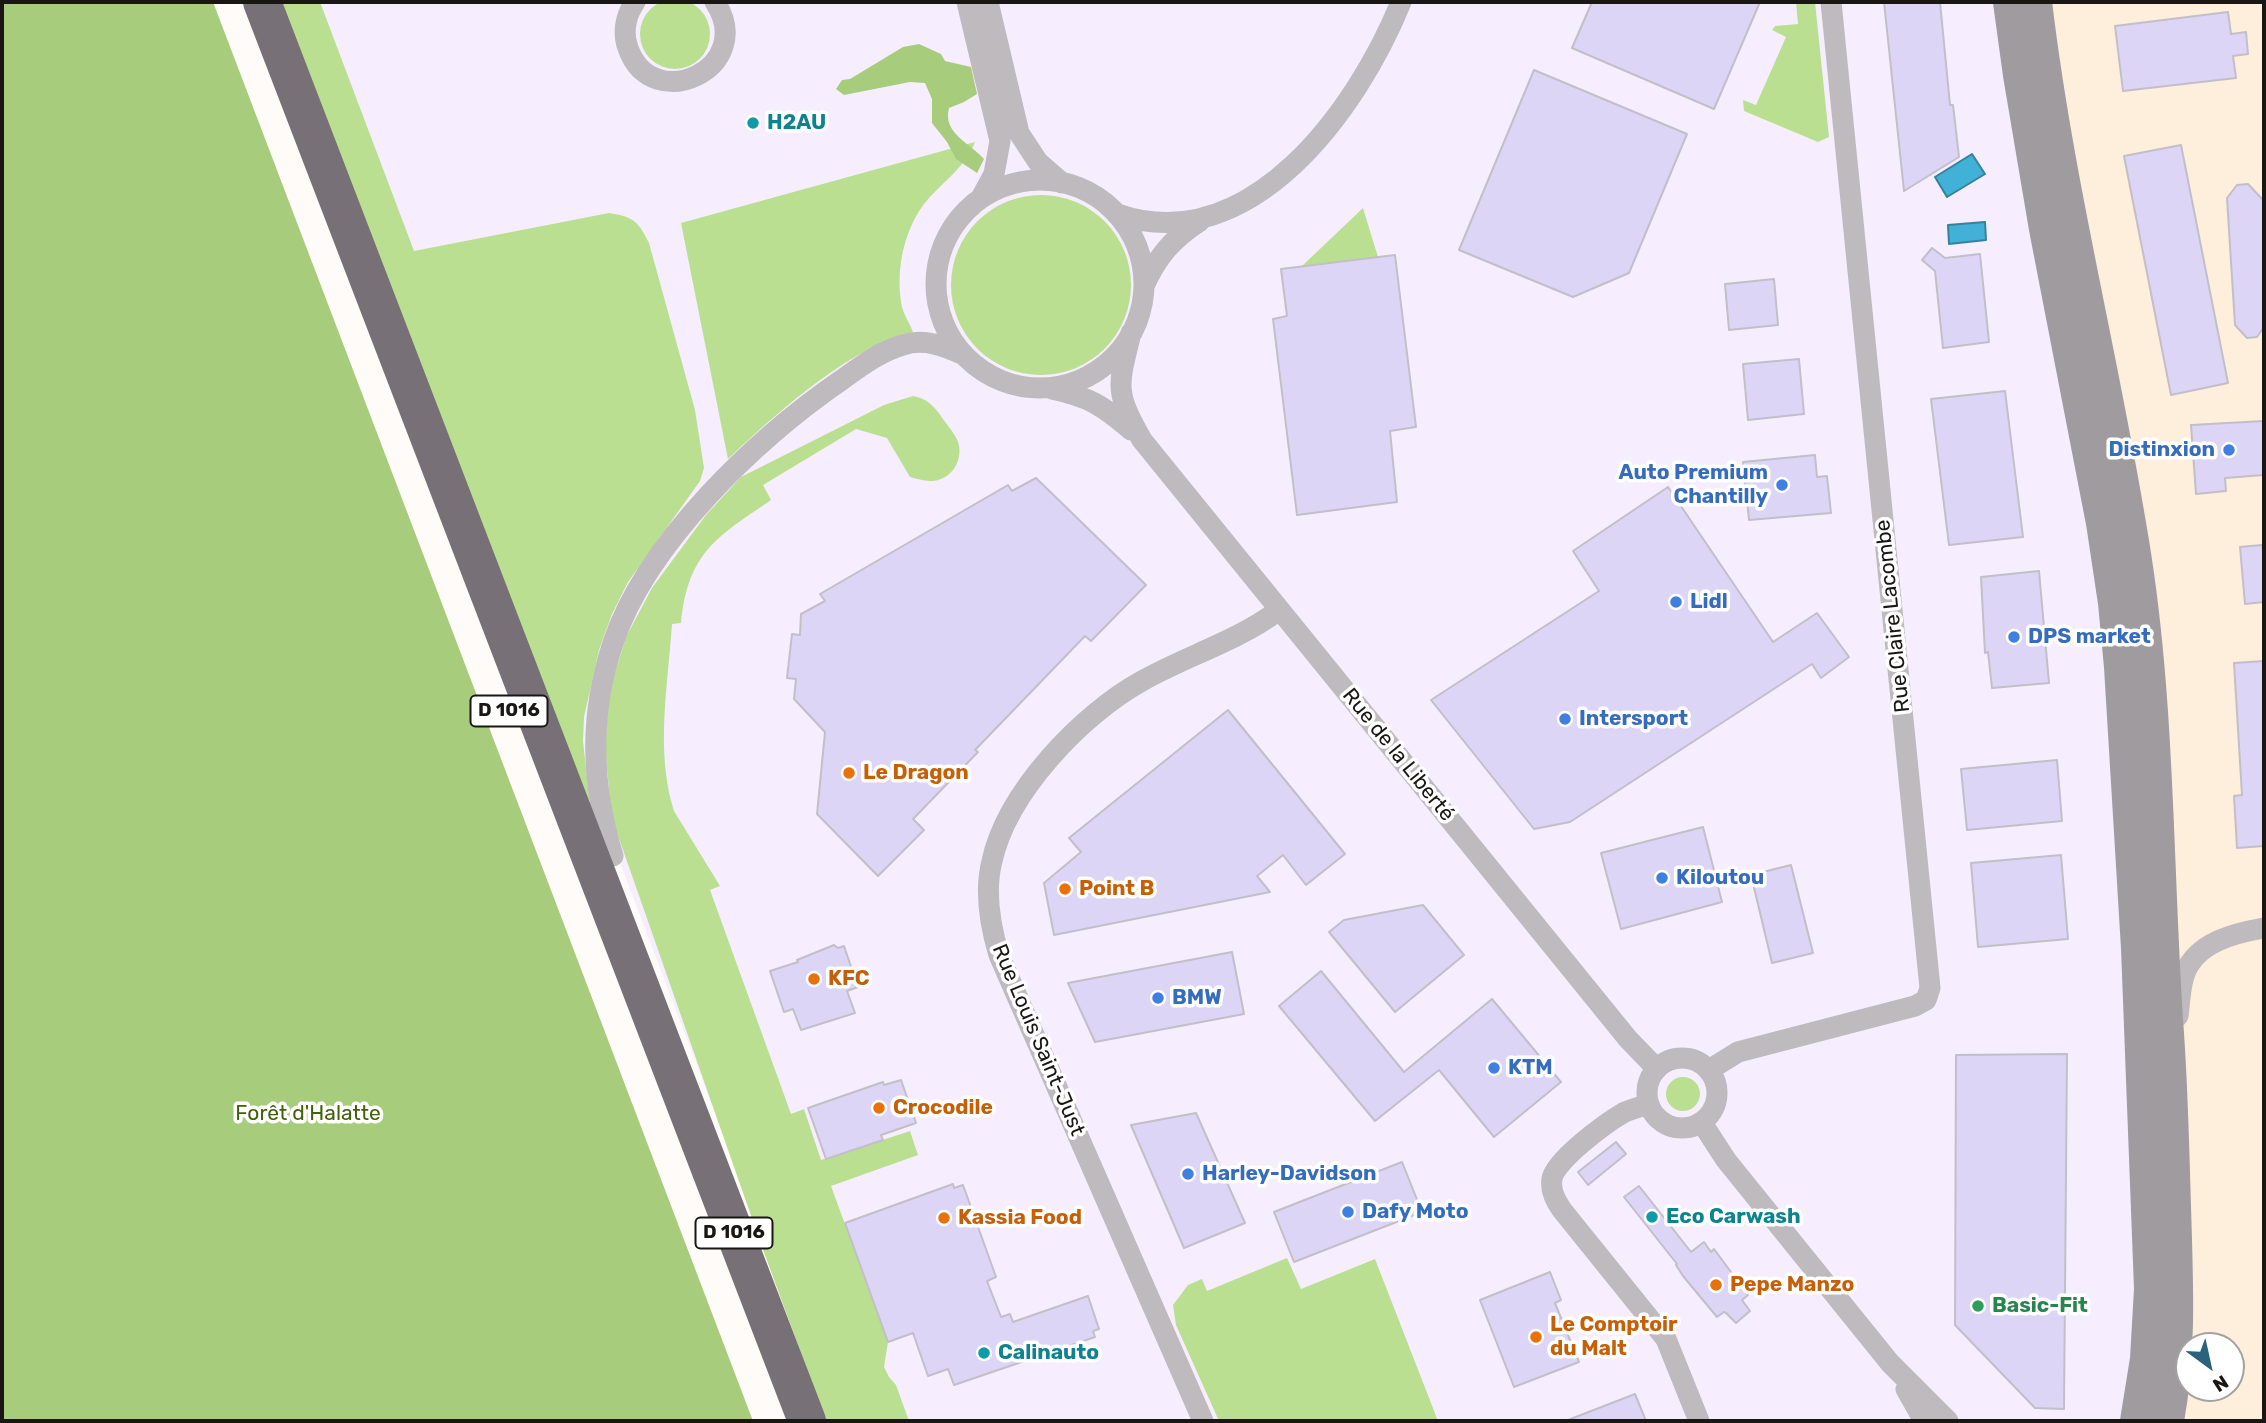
<!DOCTYPE html>
<meta charset="utf-8">
<style>
body{margin:0}
#map{position:relative;width:2266px;height:1423px;overflow:hidden;background:#fefbf8;font-family:Rubik,sans-serif}
canvas{display:block}
.frame{position:absolute;inset:0;border:4px solid #191614;pointer-events:none}
.north{position:absolute;left:2175px;top:1332px;width:70px;height:70px;box-sizing:border-box;background:#fff;border:2px solid #a3a2a1;border-radius:50%;rotate:147deg;font-size:19px;font-weight:700;line-height:28px;text-align:center;color:#191614}
.north::after{content:'';display:block;margin:auto;width:24px;height:32px;background:#29647c;clip-path:polygon(50% 0,100% 100%,50% 72%,0 100%)}
</style>
<div id="map">
<canvas width="2266" height="1423"></canvas>
<div class="frame"></div>
<div class="north">N</div>
</div>
<script>
const context = document.querySelector('canvas').getContext('2d');
context.lineJoin = 'round';
function fill(path, color) { context.fillStyle = color; context.fill(path, 'evenodd'); }
function stroke(path, color, width, dash) { context.strokeStyle = color; context.lineWidth = width; context.lineCap = dash ? 'butt' : 'round'; context.setLineDash(dash || []); context.stroke(path); }
function label(font, color, halo, rows, align = 'center') {
  context.font = font + ' Rubik,sans-serif'; context.lineWidth = 7; context.setLineDash([]); context.textBaseline = 'middle'; context.strokeStyle = halo; context.fillStyle = color; for (const [text, x, y, turn = 0] of rows) {
    context.save(); context.translate(x, y); context.rotate((+turn || 0) * Math.PI / 180); context.textAlign = isNaN(turn) ? turn : align; if (halo) context.strokeText(text, 0, 0); context.fillText(text, 0, 0); context.restore();
  }
}
fill(new Path2D(`
 M290 2H2036L2098 361 2168 1421H832L483 502Z`), '#f6eefe');
fill(new Path2D(`
 M2036 2H2264V1421H2168L2177 1348ZM2189 1346H2231V1388H2189Z`), '#feefdc');
fill(new Path2D(`
 M640 34a35 35 0 1 1 70 0a35 35 0 1 1-70 0Z
 M276 2H320L414 251 609 213C634 217 638 221 649 243L695 410 704 468 700 481 628 582 612 614 599 650 584 717 583 741 593 832Z
 M1796 2H1815L1829 137 1818 142 1744 111 1743 100 1756 105 1786 37 1772 30 1775 26 1798 24Z
 M975 142C965 168 941 183 924 204 903 232 895 273 902 307 904 315 910 324 913 332 848 348 777 413 728 459L681 223Z
 M951 285a90 90 0 1 1 180 0a90 90 0 1 1-180 0Z
 M1363 208 1378 257 1301 267Z
 M913 396C930 399 936 409 946 423 951 430 958 438 959 446 962 464 949 480 932 481 925 481 917 479 910 477L887 438 856 429 763 485 771 500C717 537 688 552 681 623L672 624C668 685 655 752 674 811L720 886 710 890 791 1114 804 1109 821 1160 910 1131 918 1155 831 1186 888 1342 884 1367 889 1377 896 1385 909 1421H826L762 1247 615 827 611 810 605 747 608 708 614 676 626 637 652 588 706 515 741 477 884 405Z
 M1666 1094a17 17 0 1 1 34 0a17 17 0 1 1-34 0Z
 M1287 1258 1301 1289 1375 1259 1438 1421H1219L1176 1325 1173 1305 1188 1285 1202 1279 1207 1291Z`), '#badf91');
fill(new Path2D(`
 M2 2H213L753 1421H2Z
 M919 44 941 54 945 61 971 67 977 94 964 102 949 108C942 133 971 144 984 159L977 173 956 159 947 142 932 123V99L925 83 910 82 844 95 836 89 842 80 850 79 903 47Z`), '#a7cc7c');
const water = new Path2D(`
 M1972 154 1985 174 1947 197 1935 177Z
 M1985 222 1986 240 1949 244 1948 225Z`);
fill(water, '#42b1d8');
stroke(water, '#36829d', 2);
const building = new Path2D(`
 M1592 2H1760L1714 109 1572 48Z
 M1884 2H1940L1950 105H1953L1959 157 1904 191Z
 M2228 12 2231 34 2246 32 2248 54 2233 56 2236 78 2123 91 2115 26Z
 M1534 70 1687 134 1629 273 1573 297 1459 250Z
 M2181 145 2228 383 2171 395 2124 156Z
 M2248 184 2264 201V327L2257 337 2247 338 2235 325 2227 198 2237 185Z
 M1932 248 1945 258 1980 254 1989 342 1943 348 1935 271 1922 260Z
 M1395 255 1416 427 1390 431 1397 502 1297 515 1273 319 1287 316 1281 269Z
 M1774 279 1778 325 1729 330 1725 284Z
 M1799 359 1804 414 1748 420 1743 364Z
 M2005 391 2023 537 1949 545 1931 399Z
 M2264 421V475L2225 478 2226 491 2196 494 2191 425Z
 M1815 455 1817 477 1827 476 1831 513 1749 520 1743 462Z
 M1036 478 1146 585 1091 641 1085 636 975 750 978 752 913 819 924 830 878 876 817 814 825 732 794 699 796 679 787 678 792 634 800 635 801 614 825 601 820 594 1008 485 1012 491Z
 M1668 487 1773 642 1817 613 1849 657 1821 678 1812 664 1570 822 1534 829 1431 700 1599 591 1573 551Z
 M2262 545 2264 557V602L2245 604 2240 547Z
 M2039 571 2049 683 1992 688 1988 652 1985 653 1981 577Z
 M2264 661V846L2237 848 2234 796 2242 795 2234 663Z
 M1228 710 1345 854 1306 885 1283 855 1257 876 1270 892 1054 935 1044 883 1081 852 1069 838Z
 M2057 760 2062 821 1967 830 1961 769Z
 M1703 827 1722 902 1621 929 1601 853Z
 M2061 855 2068 939 1978 947 1971 863Z
 M1791 865 1813 953 1772 963 1751 875Z
 M1423 905 1464 955 1395 1012 1329 932 1344 920Z
 M834 945 838 948 844 946 858 987 847 991 855 1013 801 1030 793 1009 784 1012 770 971 798 962 797 960Z
 M1232 952 1244 1014 1095 1042 1068 983Z
 M1321 971 1404 1072 1492 999 1561 1082 1494 1137 1439 1070 1375 1121 1279 1006Z
 M2067 1054 2064 1409 2035 1408 1955 1325 1956 1055Z
 M901 1080 916 1123 881 1135 883 1140 826 1159 808 1108 883 1082 884 1085Z
 M1196 1113 1245 1223 1184 1248 1131 1125Z
 M1616 1142 1626 1154 1588 1185 1578 1172Z
 M1402 1162 1422 1212 1294 1262 1274 1212Z
 M953 1184 954 1188 963 1185 996 1277 987 1281 1001 1317 1010 1314 1013 1322 1088 1296 1099 1329 1093 1331 1095 1337 954 1385 948 1369 928 1376 913 1333 888 1342 845 1223Z
 M1639 1186 1691 1252 1704 1242 1711 1252 1714 1249 1748 1295 1742 1300 1750 1311 1736 1323 1726 1313 1724 1312 1717 1317 1683 1276 1676 1265 1677 1264 1624 1197Z
 M1550 1272 1561 1300 1555 1303 1579 1362 1514 1387 1480 1300Z
 M1635 1394 1646 1421H1568V1420Z`);
fill(building, '#ddd5f6');
stroke(building, '#c2bfc8', 2);
stroke(new Path2D(`
 M635 2C626 15 622 32 628 48 652 117 758 68 715 2
 M967 2 1000 141 994 174 981 198
 M988 2 1019 133 1038 162 1062 183
 M936 284a104 104 0 1 1 208 0a104 104 0 1 1-208 0Z
 M1117 214C1251 260 1358 108 1401 2
 M1144 286C1157 257 1173 238 1200 221
 M1131 333C1118 386 1114 391 1142 440L1628 1039 1657 1069
 M1052 389C1089 397 1102 405 1131 430
 M613 856C591 784 589 715 613 643 647 542 757 438 843 379 861 366 881 351 903 345 924 338 944 346 964 355
 M2178 1016C2180 1002 2180 986 2185 973 2197 942 2235 933 2264 928
 M1647 1093a35 35 0 1 1 70 0a35 35 0 1 1-70 0Z
 M1709 1070 1738 1052 1915 1006 1926 1000 1930 988 1831 2
 M1649 1104C1640 1107 1631 1109 1623 1113 1606 1123 1554 1161 1552 1179 1550 1191 1556 1201 1562 1210L1666 1339 1699 1421
 M1702 1123 1726 1160 1890 1363 1948 1421
 M1906 1389 1924 1421
 M1203 1421 999 955C990 925 984 892 992 861 1007 792 1082 714 1142 681 1188 655 1236 642 1279 610`), '#bebabd', 21);
stroke(new Path2D(`
 M2009 2 2019 75 2045 229 2102 523 2114 603 2120 667 2137 948 2150 1289 2146 1359 2136 1421
 M2036 2C2058 188 2106 369 2135 554 2159 707 2157 865 2167 1020 2172 1082 2173 1144 2175 1206 2177 1278 2181 1350 2168 1421`), '#9f9b9f', 32);
stroke(new Path2D(`
 M262 2 807 1421`), '#777077', 38);
for (const [x, y, r, color] of [
 [753,123,7,"#0f9aa8"],
 [2229,450,7,"#3f7fe0"],
 [1782,485,7,"#3f7fe0"],
 [1676,602,7,"#3f7fe0"],
 [2014,637,7,"#3f7fe0"],
 [1565,719,7,"#3f7fe0"],
 [849,773,7,"#e8710a"],
 [1662,878,7,"#3f7fe0"],
 [1065,889,7,"#e8710a"],
 [814,979,7,"#e8710a"],
 [1158,998,7,"#3f7fe0"],
 [1494,1068,7,"#3f7fe0"],
 [879,1108,7,"#e8710a"],
 [1188,1174,7,"#3f7fe0"],
 [1348,1212,7,"#3f7fe0"],
 [1652,1217,7,"#0f9aa8"],
 [944,1218,7,"#e8710a"],
 [1716,1285,7,"#e8710a"],
 [1978,1306,7,"#2e9e5b"],
 [1536,1337,7,"#e8710a"],
 [984,1353,7,"#0f9aa8"]
]) { const dot = new Path2D(); dot.arc(x, y, r, 0, 2 * Math.PI); context.fillStyle = color; context.fill(dot); stroke(dot, '#fff', 2.5); }
for (const [x, y, w] of [
 [509,711,77],
 [734,1233,77]
]) { const box = new Path2D(); box.roundRect(x - w / 2, y - 15.5, w, 31, 5); context.fillStyle = '#fff'; context.fill(box); stroke(box, '#191614', 2); }
label('bold 19px', '#191614', null, [
 ["D 1016",509,711],
 ["D 1016",734,1233]
]);
label('bold 21px', '#0d838f', '#fff', [
 ["H2AU",767,123],
 ["Eco Carwash",1666,1217],
 ["Calinauto",998,1353]
], 'left');
label('bold 21px', '#366cbe', '#fff', [
 ["Distinxion",2215,450,"right"],
 ["Auto Premium",1768,473,"right"],
 ["Chantilly",1768,497,"right"],
 ["Lidl",1690,602],
 ["DPS market",2028,637],
 ["Intersport",1579,719],
 ["Kiloutou",1676,878],
 ["BMW",1172,998],
 ["KTM",1508,1068],
 ["Harley-Davidson",1202,1174],
 ["Dafy Moto",1362,1212]
], 'left');
label('21px', '#191614', '#fff', [
 ["Rue Claire Lacombe",1893,616,-96],
 ["Rue de la Liberté",1398,755,51],
 ["Rue Louis Saint-Just",1038,1040,67]
]);
label('bold 21px', '#c56008', '#fff', [
 ["Le Dragon",863,773],
 ["Point B",1079,889],
 ["KFC",828,979],
 ["Crocodile",893,1108],
 ["Kassia Food",958,1218],
 ["Pepe Manzo",1730,1285],
 ["Le Comptoir",1550,1325],
 ["du Malt",1550,1349]
], 'left');
label('21px', '#41610a', '#fff', [
 ["Forêt d'Halatte",308,1114]
]);
label('bold 21px', '#27864d', '#fff', [
 ["Basic-Fit",1992,1306]
], 'left');
</script>
